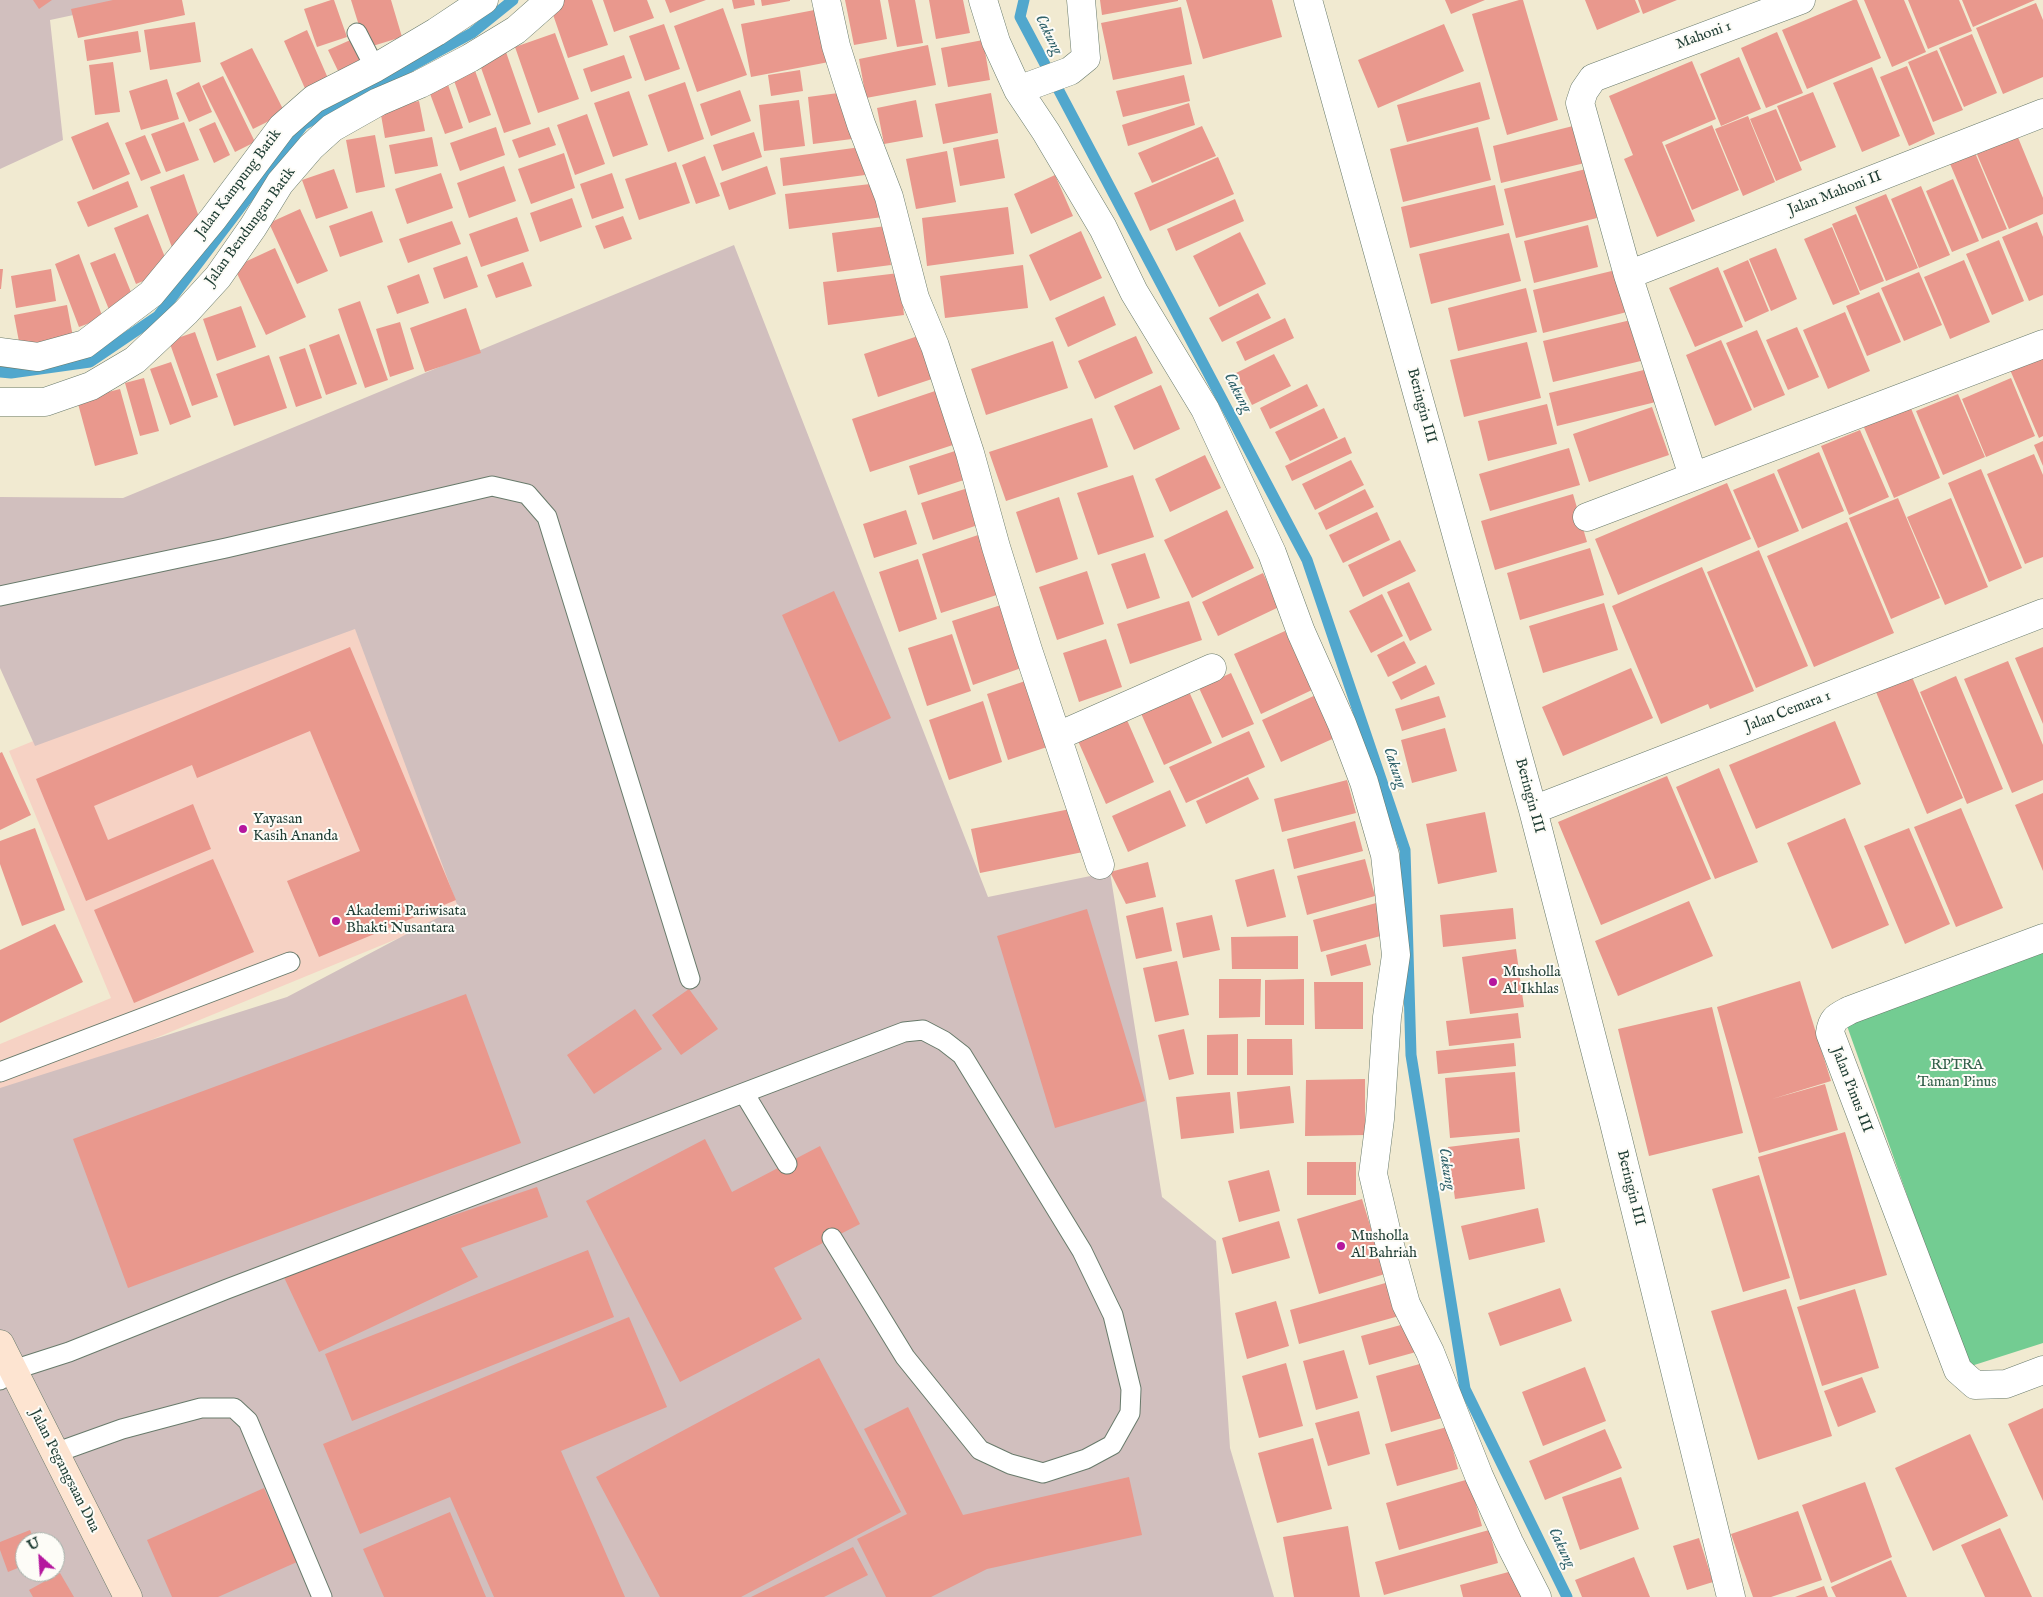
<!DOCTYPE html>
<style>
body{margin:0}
#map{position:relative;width:2043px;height:1597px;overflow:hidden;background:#f1ead1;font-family:"IM FELL English",serif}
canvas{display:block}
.north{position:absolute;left:15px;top:1532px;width:50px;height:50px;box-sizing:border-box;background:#fdfcf7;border:1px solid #a4b0a9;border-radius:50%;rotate:334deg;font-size:14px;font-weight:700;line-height:20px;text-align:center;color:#1f3d34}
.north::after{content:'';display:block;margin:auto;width:18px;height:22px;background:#b5179e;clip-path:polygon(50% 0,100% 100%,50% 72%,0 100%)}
</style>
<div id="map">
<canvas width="2043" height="1597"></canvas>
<div class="north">U</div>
</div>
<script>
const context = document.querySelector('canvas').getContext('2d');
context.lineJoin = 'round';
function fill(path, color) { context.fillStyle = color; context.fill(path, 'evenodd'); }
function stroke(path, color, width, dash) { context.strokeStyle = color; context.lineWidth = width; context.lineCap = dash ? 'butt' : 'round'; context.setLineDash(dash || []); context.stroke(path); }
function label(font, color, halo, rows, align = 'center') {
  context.font = font + ' "IM FELL English",serif'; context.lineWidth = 4; context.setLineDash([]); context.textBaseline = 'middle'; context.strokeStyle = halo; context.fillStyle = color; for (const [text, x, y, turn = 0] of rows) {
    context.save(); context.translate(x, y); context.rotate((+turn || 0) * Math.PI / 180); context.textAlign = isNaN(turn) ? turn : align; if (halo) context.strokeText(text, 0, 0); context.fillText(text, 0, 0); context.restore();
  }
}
fill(new Path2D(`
 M355 609 477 906 0 1102V1044L111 998 9 751Z`), '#f6d2c4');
fill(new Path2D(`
 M0 0H144L50 20 63 140 0 169Z
 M734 245 988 897 1110 872 1162 1197 1216 1241 1230 1448 1274 1597H0V1088L287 997 458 907 355 629 35 746 0 668V497L123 498ZM25 1542H55V1572H25Z`), '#d1bfbe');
fill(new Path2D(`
 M2043 949V1343L1968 1367 1846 1023Z`), '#73cc92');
stroke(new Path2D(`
 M1024 0 1020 17 1307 560 1405 850 1411 1055 1465 1389 1567 1597
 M0 372 11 373 90 362 158 316 303 125 472 33 513 0`), '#51a7cd', 11);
fill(new Path2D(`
 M33 0H52L39 9Z
 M113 0H182L185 15 78 38 71 9Z
 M331 0H334L347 37 317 47 304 9Z
 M351 0H391L402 37 366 48Z
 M559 0H592L608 45 568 58 549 3Z
 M603 0H647L654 18 614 32Z
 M665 0H706L670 13Z
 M732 0H754L755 5 734 9Z
 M761 0H790V1L762 6Z
 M845 0H880L887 39 854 45Z
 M888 0H915L923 43 897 47Z
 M929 0H963L970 33 936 39Z
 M1100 0H1178V1L1102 15Z
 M1186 0H1272L1282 37 1203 59Z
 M1445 0H1485L1451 14Z
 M1519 0H1523L1558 120 1507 135 1472 14Z
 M1585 0H1635L1640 12 1597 30Z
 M1638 0H1677L1643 14Z
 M1853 0H1857L1881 58 1807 89 1782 30Z
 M1864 0H1904L1926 52 1892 67Z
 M1908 0H1959L1972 31 1928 49Z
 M1962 0H2035L1973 27Z
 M2036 3 2043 20V77L2003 94 1976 28Z
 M1181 7 1192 64 1113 80 1101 23Z
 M723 8 747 75 697 92 674 26Z
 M825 8 834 61 751 77 741 24Z
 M195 22 201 62 150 70 144 30Z
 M664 24 680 69 645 81 629 36Z
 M1444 24 1464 71 1378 108 1358 60Z
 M307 30 330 83 307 93 284 41Z
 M138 31 141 52 87 61 84 40Z
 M1777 32 1803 93 1766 108 1741 48Z
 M555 33 579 99 538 113 515 47Z
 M1972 34 1997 93 1964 107 1939 48Z
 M357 37 368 62 340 75 328 50Z
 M983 40 990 80 948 87 941 48Z
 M928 45 936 85 866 98 859 59Z
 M252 48 285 113 253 129 220 63Z
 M1937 50 1963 110 1933 122 1908 62Z
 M506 52 531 124 504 133 479 62Z
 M624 55 632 78 591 92 583 69Z
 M1739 57 1761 109 1721 126 1700 74Z
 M1692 61 1716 119 1662 142 1695 221 1657 237 1624 159 1633 155 1609 96Z
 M113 62 120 112 95 115 89 65Z
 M473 65 491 115 469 123 451 72Z
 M1907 66 1935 134 1909 146 1880 77Z
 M1872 67 1900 136 1862 152 1833 83Z
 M800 70 803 91 771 96 768 75Z
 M1184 75 1190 101 1123 117 1116 91Z
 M223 76 255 142 235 152 202 86Z
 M445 76 463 128 445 134 426 83Z
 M167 79 179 119 141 130 129 91Z
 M199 82 212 112 189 122 176 93Z
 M685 82 704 139 668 152 648 95Z
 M1480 82 1490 119 1407 142 1397 105Z
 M740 90 751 121 711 136 700 104Z
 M629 91 648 145 613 157 594 103Z
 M846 92 852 139 813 144 808 97Z
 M1813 92 1836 147 1800 162 1777 106Z
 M991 93 998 133 943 144 935 104Z
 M799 100 805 146 764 151 759 105Z
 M916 100 923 137 884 144 877 108Z
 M419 101 425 131 385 138 380 109Z
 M1189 103 1195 125 1128 146 1122 125Z
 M1776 109 1802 170 1776 181 1750 119Z
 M587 114 605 164 575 175 557 125Z
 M1748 116 1775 182 1743 196 1715 129Z
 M108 122 130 174 93 190 71 137Z
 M184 122 199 160 166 172 151 134Z
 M215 122 230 155 214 163 199 129Z
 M1581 124 1589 162 1501 183 1493 146Z
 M1712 125 1739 190 1692 210 1665 145Z
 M1202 126 1216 156 1152 183 1138 153Z
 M496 127 505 155 460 171 450 143Z
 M549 127 556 145 519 158 512 140Z
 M1478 127 1491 180 1403 202 1390 149Z
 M754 132 762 157 722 171 713 145Z
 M145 135 161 173 141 181 125 143Z
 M375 135 385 187 356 193 346 140Z
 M2017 135 2043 198V214L2009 229 1976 152Z
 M432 137 438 166 395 174 389 145Z
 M998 139 1005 178 960 186 953 148Z
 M861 147 865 175 783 186 780 158Z
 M1973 148 2007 229 1982 239 1948 159Z
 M947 151 956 202 916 209 906 159Z
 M564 153 575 188 531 204 518 169Z
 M705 156 720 196 696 204 682 165Z
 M1218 157 1234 194 1150 231 1134 193Z
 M676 162 690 203 639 220 625 179Z
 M504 166 516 201 469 218 457 183Z
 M767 166 776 194 729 210 720 183Z
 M334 169 348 208 316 219 302 180Z
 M1586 169 1597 218 1516 238 1504 189Z
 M441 173 453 208 407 224 395 189Z
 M612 173 624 208 592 219 580 184Z
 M184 174 200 220 174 253 150 187Z
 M1055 175 1073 216 1031 234 1014 194Z
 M1953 179 1979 241 1952 252 1926 191Z
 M128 181 138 207 88 227 77 202Z
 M879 183 883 217 789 229 785 194Z
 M1495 185 1504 225 1410 248 1401 207Z
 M1921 186 1950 255 1919 268 1891 199Z
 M1886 194 1918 268 1886 281 1855 207Z
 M572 198 582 227 540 242 530 213Z
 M1235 199 1244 221 1176 251 1167 229Z
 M1008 207 1014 254 927 266 922 218Z
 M300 209 328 271 297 284 269 223Z
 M372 211 383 242 340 257 329 226Z
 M148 214 170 270 136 284 114 228Z
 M1856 214 1884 281 1860 291 1832 224Z
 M623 216 632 239 604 249 595 226Z
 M517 217 529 251 481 267 469 234Z
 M452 221 461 244 408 263 399 239Z
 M2037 222 2043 237V295L2029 301 2002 237Z
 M1588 225 1598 267 1534 283 1524 241Z
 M886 226 891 265 837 272 832 233Z
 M1832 227 1860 294 1833 305 1804 239Z
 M1081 231 1102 278 1050 301 1029 255Z
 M1240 232 1266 284 1219 307 1193 256Z
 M1509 233 1521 281 1431 304 1419 254Z
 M1999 240 2024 301 1992 315 1966 254Z
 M275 248 306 317 266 335 234 267Z
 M1776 248 1797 299 1771 311 1749 259Z
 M115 253 135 302 110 312 90 263Z
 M79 254 103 318 79 327 55 264Z
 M467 256 478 287 444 299 433 268Z
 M1748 260 1769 311 1745 322 1723 271Z
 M1964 260 1990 322 1950 339 1924 277Z
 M523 262 532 286 496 298 487 275Z
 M1023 265 1028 308 945 318 940 276Z
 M1718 267 1743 327 1695 347 1669 288Z
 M0 269H3L1 289H0Z
 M51 269 56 301 16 308 11 276Z
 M1620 269 1631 311 1543 333 1533 290Z
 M1919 272 1942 325 1904 341 1881 288Z
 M899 273 904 315 828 325 823 282Z
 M419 274 429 303 397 314 387 286Z
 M1526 288 1537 332 1458 351 1448 308Z
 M1879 292 1901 342 1867 356 1846 306Z
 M1258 293 1271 318 1222 342 1209 318Z
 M1104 296 1116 325 1068 347 1055 318Z
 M360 301 388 380 365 388 338 309Z
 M67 305 73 337 20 347 14 315Z
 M241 306 256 347 217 361 203 319Z
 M466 308 481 353 425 372 410 328Z
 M1845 312 1870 371 1828 389 1803 330Z
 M1285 318 1294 338 1245 361 1236 342Z
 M1635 319 1645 360 1553 382 1543 341Z
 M400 322 414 369 390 377 376 329Z
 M1797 327 1819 377 1788 390 1766 340Z
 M1757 330 1785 395 1754 408 1726 343Z
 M195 332 218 397 192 406 169 341Z
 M339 334 357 384 326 395 309 345Z
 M921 335 935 378 878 397 864 354Z
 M1136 336 1153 373 1095 399 1078 361Z
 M1721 340 1752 410 1715 426 1686 355Z
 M1053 341 1068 388 986 415 971 369Z
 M1527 342 1541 398 1464 417 1450 360Z
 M305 348 322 398 296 407 279 357Z
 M2043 350V436L2039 438 2008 365Z
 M1274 354 1291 386 1252 405 1236 373Z
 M269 355 287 408 234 426 216 374Z
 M171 362 191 417 170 425 150 369Z
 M1652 368 1660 401 1557 426 1549 393Z
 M144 378 159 431 140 436 125 383Z
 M2011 378 2035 436 1986 457 1962 399Z
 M1307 384 1318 406 1270 429 1260 408Z
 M1161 385 1180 429 1134 450 1114 406Z
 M120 389 138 454 95 466 77 400Z
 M941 389 959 443 870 472 852 419Z
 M1958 394 1985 457 1943 475 1916 411Z
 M1547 404 1557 444 1488 461 1478 421Z
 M1910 406 1940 478 1894 498 1863 425Z
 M1652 407 1669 455 1589 482 1573 434Z
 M1324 408 1338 438 1290 461 1275 432Z
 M1092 418 1108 467 1006 501 989 452Z
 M1860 430 1889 497 1849 515 1821 446Z
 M1345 437 1352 453 1292 481 1285 466Z
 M2043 441V466L2034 445Z
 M1569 448 1580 485 1490 511 1479 474Z
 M958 450 967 479 918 495 909 466Z
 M1819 452 1844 511 1802 529 1777 470Z
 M2034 454 2043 475V557L2025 564 1987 474Z
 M1205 455 1221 488 1170 512 1155 479Z
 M1351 460 1364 485 1315 510 1302 484Z
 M1981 469 2022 568 1989 582 1948 483Z
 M1774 473 1799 531 1758 548 1733 490Z
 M1133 475 1154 537 1098 555 1077 493Z
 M1727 483 1751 539 1618 595 1595 539Z
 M971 487 984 523 933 540 921 503Z
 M1365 489 1374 507 1326 530 1318 513Z
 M1573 494 1587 542 1495 570 1481 521Z
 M1059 497 1078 559 1036 573 1016 512Z
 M1898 498 1940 598 1891 619 1849 518Z
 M1951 498 1988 587 1945 605 1907 517Z
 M906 510 917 544 874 558 863 524Z
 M1227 510 1254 568 1192 598 1164 540Z
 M1377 512 1390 540 1343 563 1329 535Z
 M1847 522 1894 633 1814 667 1767 556Z
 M987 532 1006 592 941 613 922 554Z
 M1400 540 1416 571 1363 597 1348 565Z
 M1590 548 1604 595 1520 620 1507 573Z
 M1759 550 1808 666 1756 688 1707 572Z
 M1145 553 1160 598 1127 609 1111 564Z
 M918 559 937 619 899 632 879 572Z
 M1702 567 1754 691 1710 709 1708 704 1661 724 1612 606Z
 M1087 571 1104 624 1057 640 1039 587Z
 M1263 573 1279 607 1218 636 1202 602Z
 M1409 582 1432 630 1410 641 1387 592Z
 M834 591 891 718 839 742 782 615Z
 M1382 594 1403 636 1371 653 1349 611Z
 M1189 601 1202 640 1130 664 1117 624Z
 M1007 603 1027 666 973 685 952 621Z
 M1604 603 1618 650 1543 673 1529 626Z
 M1285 631 1312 690 1261 714 1234 654Z
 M952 634 971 691 927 706 908 648Z
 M1106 639 1122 687 1079 702 1063 653Z
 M1404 641 1416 663 1388 677 1377 655Z
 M350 647 456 900 319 957 287 881 360 851 310 731 197 778 192 765 94 806 108 840 193 804 211 849 86 901 36 779Z
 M2043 647V724L2015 658Z
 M2008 661 2043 745V780L2012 793 1964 679Z
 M1426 665 1435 684 1401 700 1392 682Z
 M1631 668 1653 718 1563 756 1542 707Z
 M1231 673 1254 724 1222 738 1199 688Z
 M1956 676 2003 789 1967 804 1920 692Z
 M1912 677 1963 798 1927 814 1876 692Z
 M1031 679 1053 745 1008 760 987 694Z
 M1187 687 1212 743 1164 765 1139 709Z
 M1320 693 1339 736 1281 762 1262 720Z
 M1439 696 1446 717 1402 731 1395 709Z
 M983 701 1002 762 949 780 929 720Z
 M1127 720 1154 782 1106 804 1078 741Z
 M1835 721 1861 784 1756 829 1729 765Z
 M1445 728 1457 771 1412 783 1401 740Z
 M1249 731 1265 767 1186 803 1169 767Z
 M2 752 31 815 0 830V753Z
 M1719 768 1758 862 1715 879 1676 787Z
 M1667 776 1711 879 1601 925 1558 822Z
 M1248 777 1259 799 1206 824 1196 801Z
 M1347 780 1356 813 1282 832 1274 799Z
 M1170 790 1186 826 1128 852 1112 816Z
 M2043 793V871L2015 805Z
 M1075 808 1083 852 980 873 971 829Z
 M1961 808 2003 908 1956 927 1914 827Z
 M1485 812 1497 872 1438 884 1426 824Z
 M1845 818 1889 925 1832 949 1787 843Z
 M1355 821 1363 851 1294 869 1287 839Z
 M35 828 65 910 22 926 0 864V841Z
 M1909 828 1950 924 1905 944 1864 846Z
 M213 859 254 952 134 1003 94 910Z
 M1365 859 1375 896 1307 915 1297 876Z
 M1148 862 1156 897 1126 904 1110 872Z
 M1274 869 1286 917 1247 927 1235 880Z
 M1689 901 1713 956 1618 996 1595 941Z
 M1380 902 1388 934 1321 952 1313 920Z
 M1163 907 1172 951 1136 959 1126 916Z
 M1513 908 1516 939 1443 947 1440 915Z
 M1087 909 1145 1101 1055 1128 997 936Z
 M1212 915 1220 950 1183 958 1176 923Z
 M55 924 83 982 0 1023V950Z
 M1298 936V969H1232L1231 937Z
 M1366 944 1371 965 1331 976 1326 955Z
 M1516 949 1524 1007 1470 1014 1462 957Z
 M1177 961 1189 1015 1155 1022 1143 968Z
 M1219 979H1261L1260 1017 1219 1018Z
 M1304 979V1025H1265V980Z
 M1800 981 1831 1081 1772 1099 1825 1084 1838 1130 1759 1153 1717 1007Z
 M1314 982H1363V1029H1315Z
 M689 989 718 1029 681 1055 652 1015Z
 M466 994 521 1143 128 1288 73 1139Z
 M1712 1007 1743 1133 1649 1156 1618 1029Z
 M635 1009 662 1049 594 1094 567 1055Z
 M1518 1013 1521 1038 1449 1046 1446 1021Z
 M1184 1029 1194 1074 1169 1080 1158 1035Z
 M1238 1034V1075H1207V1035Z
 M1247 1039H1292L1293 1075H1247Z
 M1514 1043 1516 1066 1438 1074 1436 1051Z
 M1515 1072 1520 1132 1450 1138 1445 1078Z
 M1365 1079V1135L1305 1136 1306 1080Z
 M1290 1086 1294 1123 1240 1129 1237 1092Z
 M1230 1092 1234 1133 1181 1139 1176 1097Z
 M1845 1132 1887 1275 1800 1300 1758 1157Z
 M1519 1138 1525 1189 1455 1199 1448 1147Z
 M705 1139 732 1192 820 1146 860 1224 774 1268 802 1319 680 1382 586 1201Z
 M1307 1162H1356V1195H1307Z
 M1269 1170 1280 1211 1239 1222 1228 1181Z
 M1759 1175 1790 1278 1743 1292 1712 1189Z
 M537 1187 548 1217 461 1248 478 1277 319 1352 282 1273Z
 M1362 1199 1385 1274 1319 1294 1297 1219Z
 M1538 1208 1545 1242 1469 1260 1461 1226Z
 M1279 1221 1290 1258 1232 1274 1222 1238Z
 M588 1250 614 1317 352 1421 325 1354Z
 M1389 1282 1399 1316 1299 1344 1290 1310Z
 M1560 1288 1572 1321 1500 1346 1488 1313Z
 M1786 1289 1832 1436 1758 1460 1711 1311Z
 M1855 1289 1879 1368 1822 1386 1797 1307Z
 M1276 1301 1289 1346 1247 1359 1235 1313Z
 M629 1317 667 1407 561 1451 625 1597H494L450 1497 360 1534 323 1444Z
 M1408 1323 1416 1352 1369 1365 1361 1336Z
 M1344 1350 1358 1398 1316 1410 1303 1361Z
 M819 1358 901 1512 741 1597H660L596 1477Z
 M1427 1362 1442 1418 1391 1432 1376 1376Z
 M1286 1363 1303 1426 1259 1438 1242 1376Z
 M1585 1367 1606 1421 1543 1446 1522 1392Z
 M1862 1377 1876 1412 1838 1427 1824 1391Z
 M908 1407 963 1515 1129 1477 1142 1535 987 1569 931 1597H886L857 1539 907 1514 864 1429Z
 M2043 1408V1501L2008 1424Z
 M1359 1411 1370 1454 1328 1466 1315 1423Z
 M1447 1427 1458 1469 1397 1486 1385 1444Z
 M1605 1429 1622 1468 1545 1500 1529 1461Z
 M1970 1434 2008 1516 1933 1551 1895 1468Z
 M1313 1438 1332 1509 1277 1523 1258 1453Z
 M1621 1477 1639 1529 1580 1550 1562 1497Z
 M1469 1479 1482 1526 1399 1550 1386 1503Z
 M1865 1482 1892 1557 1831 1583 1802 1505Z
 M264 1488 297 1562 218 1597H172L147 1540Z
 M1798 1511 1822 1580 1771 1597H1753L1731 1534Z
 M450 1512 486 1597H384L363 1549Z
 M1348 1526 1360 1597H1294L1283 1537Z
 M2000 1528 2032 1597H1985L1961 1545Z
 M30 1530 35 1542H25V1565L8 1572 0 1550V1542Z
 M1489 1530 1498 1563 1384 1595 1375 1562Z
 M1699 1538 1713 1582 1687 1590 1673 1546Z
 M853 1547 868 1575 824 1597H751Z
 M1634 1557 1650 1597H1582L1575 1580Z
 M1891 1560 1907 1597H1836L1831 1587Z
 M1516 1570 1523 1597H1463L1460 1585Z
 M60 1573 74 1597H33L29 1590Z
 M1824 1586 1828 1597H1795Z`), '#e9988d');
const lane = new Path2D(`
 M357 33 375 68
 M0 596 226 548 492 486 527 494 547 517 690 979
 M0 1072 290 962
 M744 1093 787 1164
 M0 1380 13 1370 69 1352 227 1289 904 1032 923 1030 944 1041 962 1055 1082 1251 1113 1315 1131 1389 1130 1413 1112 1445 1086 1459 1043 1473 1010 1464 980 1450 905 1357 832 1238
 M55 1453 122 1429 201 1408H234L248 1421 322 1597`);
const street = new Path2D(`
 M826 0 836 46 847 81 861 124 889 197 915 298 935 346 970 453 996 547 1028 650 1100 865
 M983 0 996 42 1018 90 1046 132 1103 228 1134 292 1205 409 1272 553 1301 632 1342 724 1364 782 1385 855 1396 955 1387 1017 1380 1119 1373 1174 1388 1238 1406 1304 1430 1352 1479 1476 1509 1542 1537 1597
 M1308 0 1533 810 1613 1119 1731 1597
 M1018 90 1070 71 1086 58 1081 0
 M1628 275 2043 113
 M0 352 38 357 85 344 151 294 213 219 282 127 314 99 375 68 436 32 484 0
 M0 402H45L91 386 135 360 186 312 218 277 253 227 280 183 311 147 332 128 378 102 420 84 470 58 516 30 550 0
 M1693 476 1628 275 1580 103 1584 91 1593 78 1801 0
 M1587 517 2043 344
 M1058 736 1212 668
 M1533 810 2043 613
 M2043 938 1850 1010C1837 1017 1832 1018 1830 1033L1958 1370 1975 1385 2006 1384 2043 1370`);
const secondary = new Path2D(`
 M0 1344 128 1597`);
stroke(lane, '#687a6b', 21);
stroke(street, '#687a6b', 29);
stroke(secondary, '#687a6b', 29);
stroke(lane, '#fff', 19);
stroke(street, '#fff', 28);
stroke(secondary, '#fde4d1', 28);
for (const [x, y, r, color] of [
 [243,829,5,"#b5179e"],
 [336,921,5,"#b5179e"],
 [1493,982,5,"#b5179e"],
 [1341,1246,5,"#b5179e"]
]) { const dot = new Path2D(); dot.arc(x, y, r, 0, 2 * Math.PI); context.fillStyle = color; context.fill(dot); stroke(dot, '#fdfcf7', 2); }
label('15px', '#1f3d34', '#fdfcf7', [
 ["Mahoni 1",1704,36,-20],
 ["Jalan Kampung Batik",239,184,-53],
 ["Jalan Mahoni II",1835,194,-21],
 ["Jalan Bendungan Batik",251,227,-54],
 ["Beringin III",1421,406,75],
 ["Jalan Cemara 1",1788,712,-21],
 ["Beringin III",1529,796,75],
 ["Jalan Pinus III",1851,1090,69],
 ["Beringin III",1630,1188,76],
 ["Jalan Pegangsaan Dua",64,1471,63]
]);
label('15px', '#1f3d34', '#fdfcf7', [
 ["Yayasan",253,820],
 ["Kasih Ananda",253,837],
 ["Akademi Pariwisata",346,912],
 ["Bhakti Nusantara",346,929],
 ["Musholla",1503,973],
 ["Al Ikhlas",1503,990],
 ["Musholla",1351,1237],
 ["Al Bahriah",1351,1254]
], 'left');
label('15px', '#34614c', '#fdfcf7', [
 ["RPTRA",1957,1066],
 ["Taman Pinus",1957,1083]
]);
label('italic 16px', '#30626a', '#fdfcf7', [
 ["Cakung",1048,35,63],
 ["Cakung",1237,393,62],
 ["Cakung",1394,768,71],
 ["Cakung",1446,1169,81],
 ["Cakung",1561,1548,64]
]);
</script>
